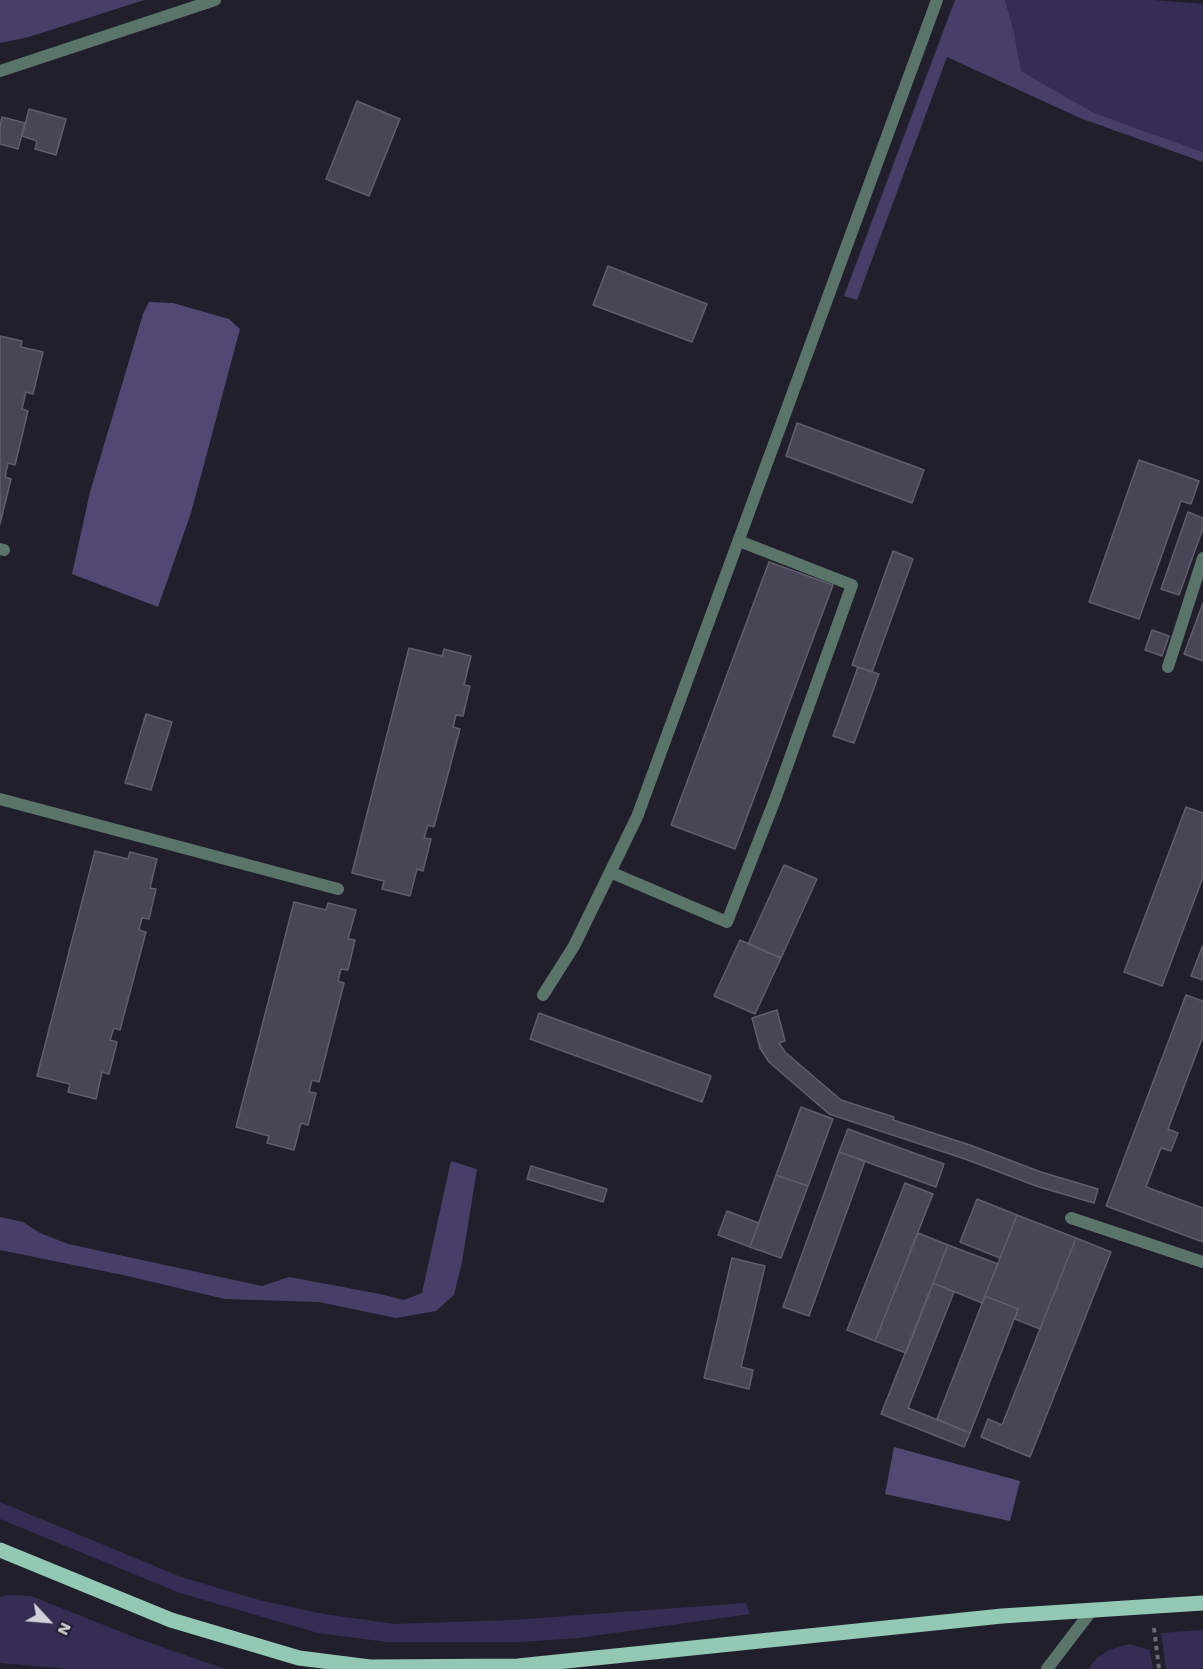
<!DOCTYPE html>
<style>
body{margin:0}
#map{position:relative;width:1203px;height:1669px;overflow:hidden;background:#211f2c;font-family:"Work Sans",sans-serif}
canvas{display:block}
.north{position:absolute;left:18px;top:1591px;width:60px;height:60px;-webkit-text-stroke:4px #211f2c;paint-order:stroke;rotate:116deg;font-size:16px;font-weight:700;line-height:24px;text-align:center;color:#d3d2db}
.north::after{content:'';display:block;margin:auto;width:21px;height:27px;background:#d3d2db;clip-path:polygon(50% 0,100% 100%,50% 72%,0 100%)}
</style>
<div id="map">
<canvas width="1203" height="1669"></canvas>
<div class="north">N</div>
</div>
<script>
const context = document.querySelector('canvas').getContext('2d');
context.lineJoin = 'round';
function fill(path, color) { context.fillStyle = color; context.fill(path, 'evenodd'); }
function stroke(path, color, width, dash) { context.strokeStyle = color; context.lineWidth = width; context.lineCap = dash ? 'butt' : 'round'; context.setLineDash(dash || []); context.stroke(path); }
fill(new Path2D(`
 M1005 0H1153L1203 4V152L1094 113 1021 71 1014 32Z
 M0 1502 181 1577 259 1600 324 1614 395 1624 512 1620 746 1603 750 1614 579 1638 520 1642H387L318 1633 180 1593 0 1519Z
 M7 1595 31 1596 139 1639 225 1669H69L0 1663V1597Z
 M1203 1630V1669H1166L1161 1633Z
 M1129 1644 1150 1650 1153 1669H1089C1097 1653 1112 1649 1129 1644Z`), '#362d55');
fill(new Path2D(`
 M0 0H144L29 37 0 43Z
 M955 0H1005L1014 32 1021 71 1094 113 1203 152V162L1080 118 947 57 857 300 844 296Z
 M451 1161 477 1169 462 1262 454 1295 436 1311 396 1318 319 1302 225 1299 123 1275 0 1250V1217L23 1222 40 1233 68 1244 262 1286 289 1277 380 1294 404 1300 422 1293Z`), '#483f69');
fill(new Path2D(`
 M149 302 173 303 229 319 240 329 191 513 158 607 72 574 90 492 143 314Z
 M894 1447 1020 1481 1010 1521 885 1494Z`), '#514873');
const building = new Path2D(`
 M357 101 400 119 369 196 326 179Z
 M29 109 66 119 56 155 35 149 37 141 22 136Z
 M2 117 25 123 18 149 0 144V126Z
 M608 266 707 304 692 342 593 305Z
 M0 336 22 341 21 347 43 352 33 394 26 392 22 409 28 411 15 465 8 463 5 477 11 479 0 524Z
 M797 423 924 470 912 503 786 456Z
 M1139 460 1199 481 1191 504 1181 501 1139 619 1089 602Z
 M1188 512 1203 518V528L1179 595 1161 589Z
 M893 551 913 559 872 672 852 665Z
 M769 562 833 585 735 849 671 825Z
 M1203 603V661L1184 654Z
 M1152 630 1169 636 1162 656 1145 650Z
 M409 648 442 656 444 649 471 656 464 685 470 686 463 716 456 715 453 727 460 729 434 827 428 825 424 838 431 839 423 871 417 869 410 896 382 889 384 881 352 873Z
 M858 667 879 674 854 743 833 736Z
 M146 714 172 722 151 790 125 783Z
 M1186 807 1203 813V877L1162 986 1124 972Z
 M95 851 128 859 130 852 157 859 150 888 156 889 149 919 142 918 139 930 146 932 120 1030 114 1028 110 1040 117 1042 109 1074 102 1072 96 1099 68 1092 70 1084 37 1076Z
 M784 865 817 879 781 958 748 944Z
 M294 902 326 910 328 903 356 910 348 939 355 940 348 970 341 969 338 981 344 983 319 1082 312 1080 309 1092 316 1093 308 1125 301 1123 294 1150 267 1143 269 1136 236 1127Z
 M740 940 781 958 755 1014 714 996Z
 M1203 945V980L1191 976Z
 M1186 995 1203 1001V1036L1168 1129 1178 1133 1171 1151 1161 1148 1146 1187 1203 1208V1242L1106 1206Z
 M777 1010 785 1041 779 1043 785 1052 841 1100 894 1117 893 1120 970 1145 1041 1172 1098 1189 1094 1203 1036 1186 965 1159 829 1114 769 1062 760 1048 752 1018Z
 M539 1013 711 1076 702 1102 530 1039Z
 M801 1107 833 1119 808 1186 776 1175Z
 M848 1129 944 1164 936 1187 839 1152Z
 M839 1152 865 1161 809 1316 783 1307Z
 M531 1166 607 1189 603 1202 527 1179Z
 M776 1175 808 1186 781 1258 750 1247Z
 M905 1183 933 1194 875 1341 847 1330Z
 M977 1199 1017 1215 1000 1258 960 1242Z
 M727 1211 759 1223 750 1247 718 1235Z
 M1017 1215 1076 1238 1040 1329 1015 1319 1018 1309 985 1296Z
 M918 1233 948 1245 906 1353 875 1341Z
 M1076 1238 1111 1252 1030 1457 981 1437 988 1419 1002 1425Z
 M948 1245 998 1264 982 1303 933 1283Z
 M732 1258 765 1266 741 1367 753 1370 749 1389 704 1378Z
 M933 1283 954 1292 908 1408 970 1433 964 1447 881 1414Z
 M985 1296 1018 1309 970 1433 937 1419Z`);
fill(building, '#484654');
stroke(building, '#605e6d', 1.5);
stroke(new Path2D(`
 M1154 1628 1159 1669`), '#6b6974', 4, [4.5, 4.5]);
stroke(new Path2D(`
 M0 549 4 550
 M1168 667 1203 558
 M0 799 338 889
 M610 872 727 922 776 797 852 585 739 541
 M543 995 574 946 637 817 937 0
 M1071 1218 1203 1262
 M1047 1669 1092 1610`), '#5b746a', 12);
stroke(new Path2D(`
 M0 71 215 0`), '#5b746a', 12);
stroke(new Path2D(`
 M0 1550 171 1620 299 1658 370 1667 518 1666 1002 1616 1203 1603`), '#93c8b5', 15);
</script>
